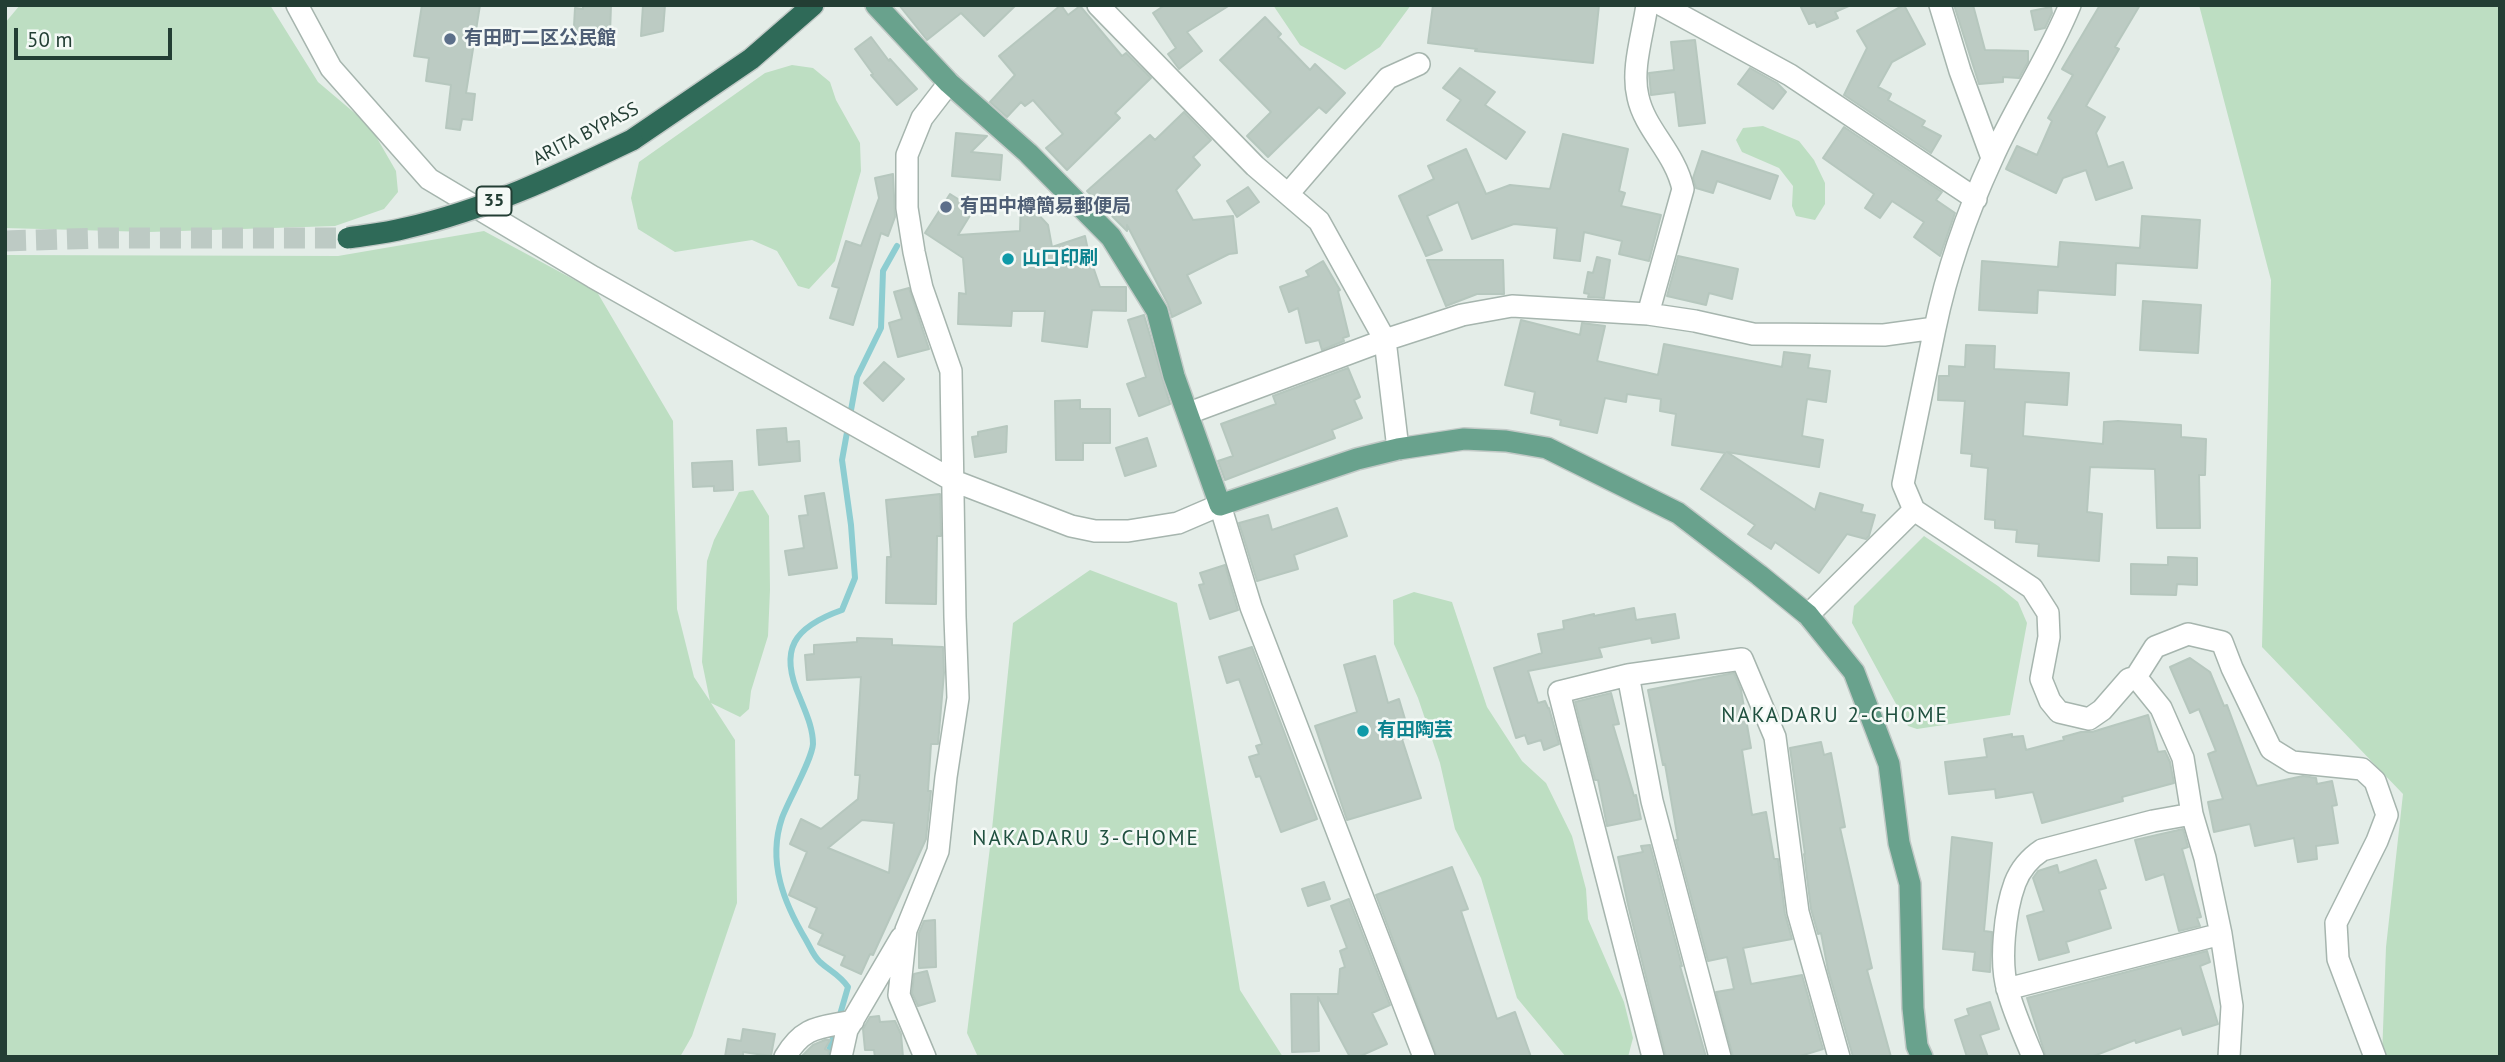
<!DOCTYPE html>
<meta charset="utf-8">
<style>
body{margin:0}
#map{position:relative;width:2505px;height:1062px;overflow:hidden;background:#e4ede8;font-family:"PT Sans",sans-serif}
canvas{display:block}
.frame{position:absolute;inset:0;border:7px solid #233e34;pointer-events:none}
.scale{position:absolute;left:14px;top:28px;width:158px;height:32px;box-sizing:border-box;border:4px solid #233e34;border-top:0;padding-left:9px;font-size:21px;line-height:24px;white-space:nowrap;color:#233e34;-webkit-text-stroke:5px #f4f9f6;paint-order:stroke}
</style>
<div id="map">
<canvas width="2505" height="1062"></canvas>
<div class="frame"></div>
<div class="scale">50 m</div>
</div>
<script>
const context = document.querySelector('canvas').getContext('2d');
context.lineJoin = 'round';
function fill(path, color) { context.fillStyle = color; context.fill(path, 'evenodd'); }
function stroke(path, color, width, dash) { context.strokeStyle = color; context.lineWidth = width; context.lineCap = dash ? 'butt' : 'round'; context.setLineDash(dash || []); context.stroke(path); }
function label(font, color, halo, rows, align = 'center') {
  context.font = font + ' "PT Sans","Noto Sans JP",sans-serif'; context.lineWidth = 5; context.setLineDash([]); context.textBaseline = 'middle'; context.strokeStyle = halo; context.fillStyle = color; for (const [text, x, y, turn = 0] of rows) {
    context.save(); context.translate(x, y); context.rotate((+turn || 0) * Math.PI / 180); context.textAlign = isNaN(turn) ? turn : align; if (halo) context.strokeText(text, 0, 0); context.fillText(text, 0, 0); context.restore();
  }
}
fill(new Path2D(`
 M20 5H270L318 82 370 126 396 171 398 192 384 209 335 226 149 232 5 228V23Z
 M1273 5H1411L1380 47 1345 70 1300 45Z
 M2199 5H2500V1057H2382L2386 947 2403 794 2262 647 2271 280Z
 M792 65 813 68 830 82 836 100 860 143 861 171 835 261 809 289 798 286 777 251 752 240 675 252 638 229 631 198 639 162 765 73Z
 M1763 126 1799 141 1814 160 1825 183V204L1815 220 1796 216 1792 206 1793 186 1779 168 1742 152 1736 140 1743 128Z
 M484 231 597 292 673 421 677 609 694 677 710 701 702 662 707 561 714 540 739 492 753 490 769 516 770 590 768 636 751 691 749 709 740 717 711 703 735 740 737 903 692 1036 680 1057H5V255L338 256Z
 M1924 536 1998 586 2018 602 2027 623 2010 715 1917 729 1908 726 1852 623 1854 606Z
 M1090 570 1177 603 1240 990 1283 1057H978L967 1033 991 839 1013 623Z
 M1414 592 1452 602 1487 707 1522 761 1546 783 1572 836 1586 889 1588 919 1624 1002 1633 1038 1628 1057H1566L1517 998 1481 878 1455 829 1440 763 1418 698 1394 644 1393 600Z`), '#bddec2');
stroke(new Path2D(`
 M839 1018 848 987C839 974 831 972 820 962 814 957 810 947 806 940 784 903 767 862 782 818 788 801 812 760 813 744 813 728 806 713 800 698 778 649 794 627 842 610L855 578 851 525 842 460 857 377 881 328 883 271 897 246
 M827 1057 836 1029`), '#8dcdd1', 6);
const building = new Path2D(`
 M422 5H480L466 93 475 94 472 120 462 119 460 130 446 128 451 85 426 81 429 58 414 56Z
 M583 5H611L610 34H602V45L573 44 575 8 583 9Z
 M643 5H665L663 31 641 36Z
 M899 5H1016L984 36 961 13 927 40Z
 M1061 5 1068 15 1080 6 1122 56 1126 53 1151 78 1115 113 1120 118 1067 170 1046 148 1063 134 1033 100 1025 106 1021 102 1007 117 990 102 1015 75 999 56Z
 M1165 5H1230L1187 32 1202 51 1179 69 1168 54 1176 48 1153 13Z
 M1433 5H1599L1593 63 1475 51 1477 49 1428 43Z
 M1800 5H1851L1835 12 1838 18 1817 27 1815 22 1809 24Z
 M1904 5 1925 44 1892 62 1878 87 1891 94 1888 100 1925 121 1922 126 1941 136 1931 153 1844 95 1867 48 1857 31Z
 M1954 5H1973L1985 50 2028 51V62L2019 78 2003 77V82L1979 84Z
 M2100 5H2140L2115 47 2119 49 2086 106 2105 117 2096 133 2108 167 2123 162 2132 188 2096 200 2086 170 2063 178 2056 193 2006 169 2017 146 2037 155 2052 121 2048 118 2073 75 2062 69Z
 M2051 7 2052 13 2045 28 2035 30 2031 11Z
 M1265 17 1281 34 1278 37 1310 70 1315 64 1345 93 1326 113 1319 107 1268 157 1247 136 1271 112 1220 60Z
 M871 37 889 61 890 59 917 89 897 105 871 75 873 74 855 49Z
 M1695 40 1705 123 1679 126 1675 92 1651 95 1649 73 1674 70 1671 42Z
 M1460 68 1495 92 1485 105 1525 132 1506 159 1447 120 1461 100 1443 88Z
 M1750 68 1777 83 1786 92 1773 109 1738 84Z
 M1184 112 1211 140 1193 157 1200 165 1176 190 1193 220 1233 216 1237 253 1229 254 1187 275 1201 303 1172 317 1168 304 1127 225V231L1087 191 1150 135 1155 140Z
 M1844 127 1942 192 1936 200 1955 213 1940 256 1914 237 1924 222 1892 201 1880 218 1865 208 1874 194 1823 158Z
 M956 133 987 136 971 152 1002 155 1000 180 952 176Z
 M1563 134 1628 149 1619 191 1625 193 1621 206 1661 215 1649 261 1619 254 1622 241 1584 232 1580 261 1554 258 1557 228 1514 224 1472 239 1458 202 1427 216 1442 250 1426 256 1399 196 1434 179 1428 166 1466 149 1486 194 1510 185 1550 189Z
 M1702 151 1778 176 1770 199 1717 181 1713 193 1696 188 1693 178Z
 M893 174 895 217 888 236 881 233 853 325 830 318 839 288 832 286 846 241 861 246 879 198 875 178Z
 M1248 187 1259 202 1237 217 1227 201Z
 M950 194 974 209 958 235 1020 231 1021 196 1048 225 1052 247 1085 236 1089 255 1100 287H1126V311L1092 310 1087 347 1042 341 1045 311H1012L1011 326 958 324 959 293 966 294 963 258 925 233Z
 M2142 216 2200 220 2197 268 2116 263 2115 295 2038 290 2037 313 1979 310 1982 261 2058 267 2060 242 2140 248Z
 M1678 256 1738 269 1732 299 1709 293 1706 305 1667 296Z
 M1597 257 1610 260 1604 298 1588 297 1589 294 1584 293 1588 272 1593 273Z
 M1427 260H1503L1504 294H1477L1446 306Z
 M1323 261 1340 290 1338 291 1349 336 1343 338 1344 341 1322 350 1319 340 1306 343 1298 308 1289 312 1280 287 1309 276 1306 271Z
 M909 288 929 349 898 357 889 323 902 319 894 292Z
 M2143 301 2201 305 2198 353 2140 350Z
 M1144 315 1170 404 1139 416 1127 384 1146 377 1128 320Z
 M1521 320 1580 335 1582 323 1605 326 1597 361 1658 375 1664 344 1782 367 1784 352 1810 355 1808 368 1830 371 1826 402 1807 399 1802 436 1823 440 1819 467 1727 452 1815 510 1820 493 1863 505 1861 512 1875 515 1869 536 1866 539 1847 534 1819 573 1775 542 1771 549 1748 534 1755 525 1701 489 1725 453 1672 445 1676 414 1660 411 1661 399 1627 394 1626 402 1605 398 1597 433 1560 425 1561 420 1531 413 1535 392 1505 385Z
 M1966 345 1995 346 1994 369 2069 373 2067 405 2025 402 2023 436 2103 444 2104 422 2118 421 2181 425V437L2206 439 2205 475H2199L2200 528H2157L2155 469 2090 467 2087 512 2102 514 2099 561 2038 556 2039 544 2016 542 2017 530 1995 528V520L1985 519 1988 468 1971 466 1972 454 1961 453 1965 401 1938 400 1939 376H1949V366L1965 367Z
 M884 362 904 379 883 401 864 383Z
 M1348 368 1360 397 1354 400 1362 418 1332 430 1335 438 1225 480 1218 461 1233 456 1221 424 1276 404 1273 396Z
 M1080 400V409H1110V443H1083V460H1056L1055 401Z
 M1007 426 1006 452 975 457 972 437 978 436V432Z
 M786 428 787 442 799 441 800 461 759 465 757 430Z
 M1147 438 1156 466 1125 476 1116 448Z
 M732 461 733 490 714 491V486L693 487 692 463Z
 M824 493 837 568 789 575 785 551 804 548 799 516 808 515 805 496Z
 M940 494 941 536H937L936 604 886 603 887 557H891L886 500Z
 M1337 508 1347 536 1294 555 1298 569 1257 581 1239 523 1268 515 1272 530Z
 M2168 557 2197 558V585L2177 584 2176 595 2131 594V564L2168 565Z
 M1225 565 1238 610 1210 619 1199 585 1204 584 1200 573Z
 M1634 608 1636 620 1675 614 1679 638 1652 643 1651 638 1599 648 1602 657 1528 671 1538 703 1545 701 1548 708H1549L1559 744 1544 750 1541 740 1528 744 1525 735 1516 738 1494 668 1542 653 1538 634 1564 629 1563 621 1594 614V616Z
 M857 638 892 639V645L943 647 944 673 938 744H931L928 791H931L926 839 873 955 870 954 861 974 841 965 845 956 818 944 823 934 809 927 817 908 789 895 807 852 790 844 801 819 821 829 858 799 860 775H855L861 677 807 680 805 655 814 654V645L857 642ZM862 820 894 823 889 873 828 848Z
 M1252 647 1317 819 1281 832 1260 776 1256 777 1249 757 1259 754 1256 746 1262 744 1239 679 1227 683 1219 657Z
 M1375 656 1388 703 1399 699 1410 736 1402 739 1421 798 1347 820 1315 726 1357 712 1344 665Z
 M2190 658 2210 672 2224 706 2227 705 2257 786 2303 776 2316 778 2317 784 2332 781 2337 805 2332 806 2338 843 2316 846 2317 859 2298 862 2294 838 2255 846 2250 824 2214 832 2208 802 2223 799 2208 754 2216 751 2199 709 2190 713 2170 667Z
 M1734 673 1741 690 1751 748 1742 750 1752 815 1766 812 1774 859H1778L1785 914 1792 939 1743 948 1751 984 1802 975 1823 1049 1797 1057H1733L1716 992 1734 989 1727 957 1708 961 1676 840H1678L1665 764 1663 765 1648 690Z
 M1611 693 1619 724 1613 725 1634 796 1636 795 1641 819 1607 826 1598 780H1595L1575 702Z
 M2148 715 2158 752 2165 751 2170 762 2174 783 2122 797 2123 801 2042 823 2033 792 1996 798 1995 789 1949 794 1945 762 1987 757 1984 739 2012 734V737L2023 736 2026 750 2064 740 2063 737 2081 732H2092Z
 M1821 742 1824 755 1831 753 1845 827 1840 828 1872 968 1867 970 1891 1057H1853L1828 970 1821 933 1818 934 1811 909 1804 854H1805L1790 748Z
 M2183 829 2188 847 2182 849 2201 917 2197 918 2200 926 2179 931 2164 874 2146 880 2135 840Z
 M1952 837 1992 843 1984 931 1992 932 1990 972 1973 970 1975 952 1943 949Z
 M1650 845 1682 966H1680L1706 1057H1666L1628 905 1618 857 1643 852 1641 846Z
 M2096 860 2106 888 2099 890 2111 928 2066 942 2069 952 2039 960 2027 916 2044 911 2033 878 2038 871 2057 865 2059 873Z
 M1452 867 1468 909 1461 911 1497 1019 1515 1012 1531 1057H1437L1376 895Z
 M1324 882 1330 899 1308 906 1302 889Z
 M1349 899 1390 1005 1372 1013 1387 1044 1358 1057H1350L1318 997 1319 1051 1292 1052 1291 994H1338L1340 969 1345 967 1340 951 1347 948 1331 906Z
 M935 920 936 967 919 968V933L924 921Z
 M2207 951 2210 962 2200 966 2218 1024 2183 1035 2181 1028 2136 1043 2135 1040 2091 1057H2046L2027 998Z
 M927 971 935 1001 918 1006 912 993 914 974Z
 M1990 1002 1999 1029 1980 1035 1988 1057H1967L1955 1020 1969 1015 1967 1009Z
 M879 1016 880 1022 895 1021 901 1034 903 1057H875L874 1050H865L863 1029 870 1017Z
 M743 1029 775 1034 771 1056 743 1052V1057H725L728 1039 741 1041Z
 M825 1040H830L825 1049 829 1051 828 1057H801L813 1045Z`);
fill(building, '#bccbc3');
stroke(building, '#b6c7be', 2);
stroke(new Path2D(`
 M5 241 101 238H348`), '#bdcac4', 21, [21, 10]);
const minor = new Path2D(`
 M297 5 331 68 429 179 593 277 954 481 1071 526 1095 531H1128L1178 523 1220 505 1251 607 1424 1057
 M1098 5 1255 166 1319 221 1385 340 1398 449
 M1647 5C1643 34 1631 69 1638 97 1645 130 1675 152 1683 189L1648 314
 M1662 5 1790 75 1976 199
 M1940 5 1960 71 1992 158
 M1288 194 1388 78 1419 64
 M1935 328C1947 270 1967 213 1992 159 2015 107 2048 59 2070 5
 M1189 413 1385 340 1462 315 1512 306 1648 314 1695 321 1753 334 1884 335 1935 328 1903 484 1914 510 2032 588 2048 613 2049 637 2041 679 2050 701 2059 712 2089 719 2102 710 2129 679 2136 677 2155 647 2188 634 2222 642 2232 668 2271 749 2292 762 2362 769 2375 781 2387 815 2377 841 2336 923 2338 959 2375 1057
 M1808 615 1914 510
 M1628 675 1559 692 1653 1057
 M2136 677 2161 708 2183 758 2192 814 2205 858 2221 934 2232 1006 2229 1057
 M2007 989 2221 934
 M785 1057C804 1025 820 1028 853 1021
 M841 1057 847 1030 901 938
 M925 1057 899 995 906 930 938 851 946 777 958 698 955 617 951 371 922 288 914 252 907 208V155L922 118 949 83
 M1720 1057 1652 801 1628 675 1742 659 1775 737 1798 912 1839 1057
 M2033 1057C2024 1035 2014 1013 2008 991 1999 963 2005 910 2015 883 2020 870 2030 858 2042 850L2153 821 2192 814`);
const major = new Path2D(`
 M876 5 949 83 1028 153 1111 237 1157 311 1174 376 1220 505 1357 459 1398 449 1464 439 1506 441 1547 448 1678 513 1759 575 1808 615 1854 672 1889 764 1899 843 1910 884 1913 1008 1917 1046 1922 1057`);
const highway = new Path2D(`
 M632 140 751 59 813 5`);
stroke(minor, '#a6b5ae', 24);
stroke(major, '#c1c9c6', 24);
stroke(highway, '#c1c9c6', 24);
stroke(minor, '#fff', 21);
stroke(major, '#69a28d', 21);
stroke(highway, '#2f6a58', 21);
const highwayBridge = new Path2D(`
 M348 238C367 235 387 233 406 228 485 210 559 175 632 140`);
stroke(highwayBridge, '#c1c9c6', 24, []);
stroke(highwayBridge, '#2f6a58', 21);
for (const [x, y, r, color] of [
 [450,39,7,"#5c6f8a"],
 [946,207,7,"#5c6f8a"],
 [1008,259,7,"#0f9aa8"],
 [1363,731,7,"#0f9aa8"]
]) { const dot = new Path2D(); dot.arc(x, y, r, 0, 2 * Math.PI); context.fillStyle = color; context.fill(dot); stroke(dot, '#f4f9f6', 2.5); }
for (const [x, y, w] of [
 [494,201,35]
]) { const box = new Path2D(); box.roundRect(x - w / 2, y - 14.5, w, 29, 5); context.fillStyle = '#f4f9f6'; context.fill(box); stroke(box, '#233e34', 2); }
label('bold 18px', '#233e34', null, [
 ["35",494,201]
]);
label('bold 19px', '#4e5e75', '#f4f9f6', [
 ["有田町二区公民館",464,39],
 ["有田中樽簡易郵便局",960,207]
], 'left');
label('19px', '#233e34', '#f4f9f6', [
 ["ARITA BYPASS",586,134,-27]
]);
label('bold 19px', '#0d838f', '#f4f9f6', [
 ["山口印刷",1022,259],
 ["有田陶芸",1377,731]
], 'left');
context.letterSpacing = '2px';
label('21px', '#1f503f', '#f4f9f6', [
 ["NAKADARU 2-CHOME",1835,716],
 ["NAKADARU 3-CHOME",1086,839]
]);
context.letterSpacing = '0px';
</script>
